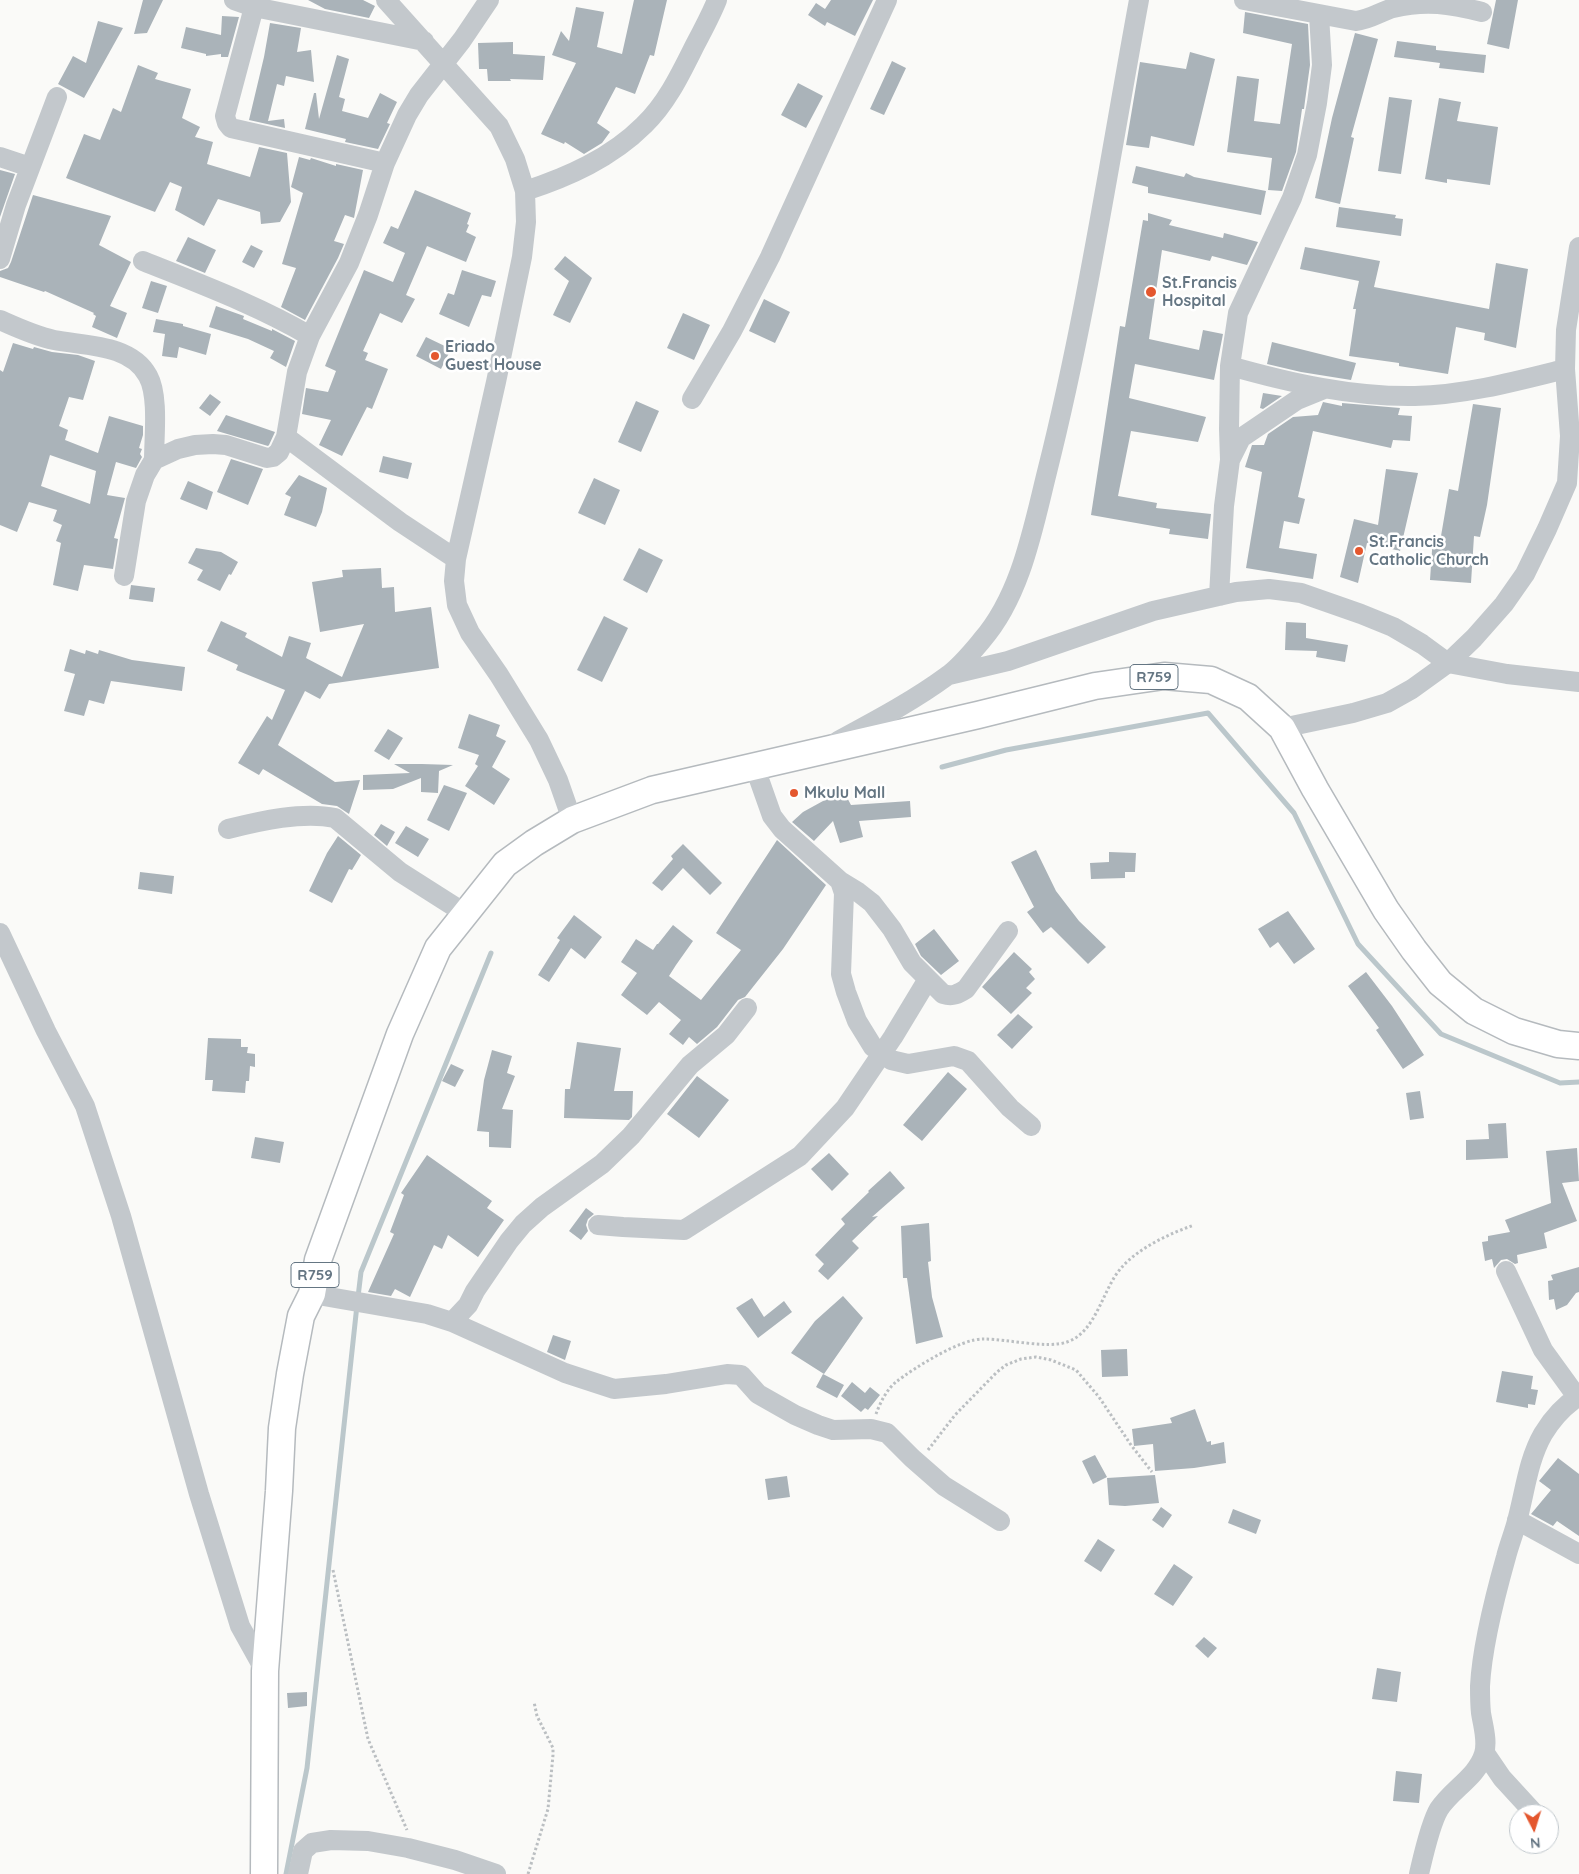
<!DOCTYPE html>
<html>
<head>
<meta charset="utf-8">
<style>
	body { margin:0 }
	#map { position:relative; width:1579px; height:1874px; overflow:hidden; background:#fafaf8; font-family:Quicksand,sans-serif }
	canvas { display:block }
	.north { position:absolute; left:1509px; top:1804px; width:50px; height:50px; box-sizing:border-box; background:#fff; border:1px solid #c1c8cd; border-radius:50%; rotate:175deg; font-size:14px; font-weight:700; line-height:20px; text-align:center; color:#657683 }
	.north::after { content:''; display:block; margin:auto; width:18px; height:22px; background:#e4572e; clip-path:polygon(50% 0,100% 100%,50% 72%,0 100%) }
</style>
</head>
<body>
<div id="map">
<canvas width="1579" height="1874"></canvas>
<div class="north">N</div>
</div>
<script>
const ctx = document.querySelector('canvas').getContext('2d');
ctx.lineJoin = 'round';
function trace(path, color, width, dash) {
  ctx.strokeStyle = color;
  ctx.lineWidth = width;
  ctx.lineCap = dash ? 'butt' : 'round';
  ctx.setLineDash(dash || []);
  ctx.stroke(path);
}
function fillPath(path, color) {
  ctx.fillStyle = color;
  ctx.fill(path, 'evenodd');
}
function label(font, color, halo, rows, align = 'center') {
  ctx.font = font + ' Quicksand,sans-serif';
  ctx.lineWidth = 5;
  ctx.setLineDash([]);
  ctx.textBaseline = 'middle';
  ctx.strokeStyle = halo;
  ctx.fillStyle = color;
  for (const [text, x, y, turn = 0] of rows) {
    ctx.save();
    ctx.translate(x, y);
    ctx.rotate((+turn || 0) * Math.PI / 180);
    ctx.textAlign = isNaN(turn) ? turn : align;
    if (halo) ctx.strokeText(text, 0, 0);
    ctx.fillText(text, 0, 0);
    ctx.restore();
  }
}
trace(new Path2D(`
	M942 767 1006 750 1208 713 1294 813 1358 944 1441 1034 1560 1083 1579 1082
	M358 1297 361 1272 491 953
	M286 1874 307 1768 357 1305`), '#bbc7cb', 5);
fillPath(new Path2D(`
	M143 0H163L147 33 134 34Z
	M308 0H363L375 6 369 18 325 9Z
	M634 0H667L654 56 650 55 635 94 616 87 597 123 610 132 602 143 584 154 565 142 564 144 541 134 576 63 552 55 561 31 569 41 576 7 604 12 597 47 622 54Z
	M831 0H873L855 36 827 22 825 26 808 15 816 3 825 9Z
	M1496 0H1518L1509 49 1487 44Z
	M1245 12 1308 24 1310 65 1305 101 1304 109H1302L1296 152 1282 191 1268 190 1272 158 1227 152 1237 76 1259 79 1254 121 1280 124 1292 44 1243 33Z
	M222 16 239 17 228 57H221V54L206 56V54L181 48 186 27 221 35Z
	M98 21 123 28 84 98 58 84 73 56 86 63Z
	M270 23 301 28 297 52 311 50 314 82 286 76 284 86 277 84 268 121 284 119 285 128 249 120 264 57Z
	M1355 33 1378 39 1351 137 1354 138 1340 204 1315 198 1332 118Z
	M1397 41 1436 46V50L1486 55 1484 73 1439 68 1440 63 1394 57Z
	M513 42V54L545 56 543 80 510 79 511 81H488L487 69H479L478 43Z
	M1190 52 1215 59 1194 146 1151 136 1149 148 1126 145 1140 62 1186 69Z
	M337 55 349 59 339 97 345 99 342 111 368 118 380 93 397 102 387 123 390 124 378 149 345 142 346 139 305 129 314 93H316L319 119Z
	M892 61 906 68 884 115 870 109Z
	M138 65 158 73 155 79 191 89 182 118 200 127 195 137 213 142 207 164 250 177 259 147 287 153 291 202 280 222 261 224 260 212 218 199 204 226 175 210 182 187 170 182 155 212 66 178 84 134 100 140 113 108 121 112Z
	M798 83 823 96 806 128 781 115Z
	M1389 97 1412 100 1401 174 1378 171Z
	M1439 98 1461 102 1457 121 1498 127 1490 185 1447 179V183L1425 179Z
	M299 157 310 160 311 158 336 166V164L363 170 354 218 345 215 334 241 344 244 338 258 305 320 281 307 296 268 282 264 303 193 291 187Z
	M1136 166 1184 177 1186 173 1194 177 1266 191 1261 215 1148 193V187L1132 183Z
	M0 170 15 174 0 217Z
	M415 190 471 213 467 224 469 225 466 232 476 237 466 262 427 246 406 295 415 299 402 323 380 313 363 351 368 353 365 360 388 369 372 409 367 407 342 456 319 445 331 420 302 414 306 388 328 392 336 371 325 366 364 270 393 282 405 253 383 243 391 226 398 229Z
	M33 195 111 216 99 245 131 262 110 306 127 313 117 338 92 327 96 316 93 314 94 313 45 291 44 292 0 277V271L8 268 11 262Z
	M1339 207 1396 215 1395 218 1403 219 1401 236 1336 227Z
	M1148 213 1172 220 1169 225 1223 238 1224 233 1258 242 1247 265 1212 256 1210 261 1162 250 1149 339 1199 350 1203 330 1223 334 1214 380 1135 364 1129 398 1206 417 1198 442 1131 431 1118 496 1157 503 1156 508 1211 514 1208 539 1169 534 1170 529 1091 515 1120 326 1125 327 1143 220 1148 221Z
	M188 237 216 250 205 273 176 261Z
	M251 245 263 251 254 268 242 262Z
	M1305 247 1380 261 1374 287 1489 309 1496 263 1528 269 1516 348 1484 340 1485 333 1456 327 1448 374 1399 366V363L1349 356 1356 309H1353L1359 281 1300 269Z
	M565 256 592 278 570 323 553 315 569 281 554 269Z
	M462 270 496 281 491 297 482 295 469 327 439 314 448 293 454 295Z
	M151 281 167 286 158 313 142 308Z
	M764 299 790 312 775 343 749 331Z
	M216 306 244 316 243 319 272 331V329L295 341 286 367 270 358 274 351 248 339 209 327Z
	M683 313 710 325 694 360 667 348Z
	M156 319 183 324V326L211 334 206 355 179 347 177 358 162 356 165 334 153 332Z
	M426 337 451 349 441 369 416 356Z
	M1272 342 1356 363 1351 380 1301 372 1267 364Z
	M13 343 33 349 34 347 52 352 78 355 95 361 83 400 69 397 59 426 68 430 65 440 98 453 109 416 143 426V435L139 448 142 449 140 454 142 457 136 468 116 462 107 495 125 498 114 538 118 539 113 569 84 565 78 591 53 585 61 543 56 541 62 525 53 521 57 510 29 502 17 532 0 525V370L3 372ZM50 455 96 471 90 504 41 486Z
	M1263 393 1282 396 1263 409 1260 408Z
	M210 394 221 402 210 416 199 408Z
	M636 401 659 411 641 452 618 442Z
	M1323 402 1342 406V403L1400 408 1398 415 1412 416 1410 441 1393 440 1391 448 1313 431 1298 497 1305 499 1299 524 1284 521 1279 548 1317 554 1313 579 1246 568 1262 472 1245 467 1252 445H1264L1268 434 1293 417 1318 415Z
	M1473 404 1501 408 1487 505 1480 537 1474 536 1471 583 1430 580 1433 536H1441L1449 489 1458 491Z
	M226 415 275 432 269 445 268 446 217 431Z
	M383 456 412 463 408 479 379 472Z
	M231 459 263 469 248 505 217 492Z
	M1386 469 1418 473 1400 551 1367 543 1358 583 1340 577 1354 519 1378 525Z
	M299 475 327 488 322 512 316 527 284 515 291 497 285 494Z
	M594 478 620 490 605 525 578 513Z
	M188 481 213 492 207 510 180 499Z
	M196 548 221 552 238 562 231 575 229 574 220 591 197 580 203 570 188 563Z
	M639 548 663 560 647 593 623 580Z
	M381 568 382 588 394 587 395 612 431 607 439 668 329 684 320 699 305 691 278 745 335 782 360 780 349 814 337 806 322 804 263 769 259 775 238 763 267 716 272 720 285 690 236 670 238 665 207 651 221 621 247 633 245 637 282 657 289 636 311 643 306 658 342 677 364 624 320 632 312 582 343 577 342 570Z
	M131 585 155 588 153 602 129 599Z
	M604 616 628 628 602 682 577 670Z
	M1286 622 1306 623V638L1348 645 1345 662 1316 657 1317 651 1285 650Z
	M70 649 85 654 86 650 98 654 99 650 132 660 185 667 182 691 111 681 104 704 89 700 84 716 64 711 75 674 64 671Z
	M469 714 500 725 496 736 506 741 492 767 510 779 494 805 465 786 478 766 475 764 479 755 458 748Z
	M388 729 403 738 389 760 374 751Z
	M394 764H422L453 765 439 771 438 793 421 792V778L393 789 363 790V775L410 773Z
	M444 785 467 793 449 831 427 820Z
	M843 790 851 805 910 801 911 817 859 821 863 837 840 843 833 821 814 841 792 822 803 812Z
	M381 824 395 832 387 846 374 835Z
	M406 826 429 839 418 857 395 843Z
	M338 836 361 855 352 870 349 869 332 903 309 891 327 853Z
	M777 840 826 885 783 949 745 997 738 1000 717 1027 697 1044 689 1037 683 1045 669 1034 681 1020 659 1002 647 1015 621 995 637 973 621 962 636 939 653 950 657 944H658L673 925 693 941 676 965 669 976 701 1000 741 950 716 933Z
	M683 844 722 883 710 895 683 868 662 891 652 883 673 859 671 856Z
	M1036 850 1056 891 1079 921 1106 947 1088 964 1051 927 1043 933 1027 912 1034 907 1011 862Z
	M1109 852 1136 853 1135 872H1125V878L1091 879 1090 863 1109 862Z
	M140 872 174 876 172 894 138 889Z
	M1288 911 1315 949 1294 964 1278 942 1270 948 1258 929Z
	M574 915 602 937 585 959 571 948 549 982 538 975 560 940 557 938Z
	M934 929 959 961 941 975 921 956 915 944Z
	M1014 952 1032 969 1029 972 1035 979 1026 988 1032 993 1011 1014 982 987Z
	M1366 972 1392 1006 1424 1055 1403 1069 1376 1030 1379 1028 1348 986Z
	M1018 1014 1033 1027 1012 1049 997 1035Z
	M208 1038 241 1039V1047H248L247 1053 255 1054V1067L250 1066 249 1081H246L245 1093 212 1091 213 1080H205Z
	M577 1042 621 1048 614 1091H633L632 1117 629 1120 564 1118 565 1089H570Z
	M492 1050 512 1056 507 1073 515 1076 502 1109 513 1110 511 1148 489 1147V1132L477 1131 484 1080Z
	M451 1064 464 1070 455 1087 442 1081Z
	M948 1072 967 1089 922 1141 903 1125Z
	M697 1076 729 1100 699 1138 667 1114Z
	M1420 1091 1424 1118 1410 1120 1406 1093Z
	M1506 1123 1508 1158 1466 1160V1140L1489 1139 1488 1124Z
	M255 1137 284 1142 280 1163 251 1158Z
	M1577 1148 1579 1181 1562 1183 1577 1221 1544 1233 1547 1248 1517 1255 1518 1263 1515 1264 1507 1259 1501 1260 1494 1268 1492 1259 1485 1261 1482 1242 1488 1241V1236L1510 1232 1505 1220 1551 1203 1546 1151Z
	M829 1153 849 1174 832 1191 811 1169Z
	M427 1155 492 1201 487 1208 504 1220 478 1257 448 1235 442 1249 434 1245 410 1297 395 1289 391 1296 368 1292 394 1234 390 1232 404 1195 401 1193Z
	M890 1171 905 1188 872 1217 878 1216 852 1241 859 1248 828 1280 818 1271 824 1264 815 1255 845 1224 841 1219 869 1192 868 1191Z
	M586 1208 594 1214 588 1219 586 1225 588 1231 581 1240 569 1231Z
	M929 1223 931 1261 928 1262 932 1297 943 1337 916 1344 907 1278H903L901 1226Z
	M1579 1267V1292L1576 1293 1567 1305 1556 1310 1554 1299 1549 1300 1548 1281 1553 1280 1551 1275Z
	M843 1296 863 1318 824 1374 791 1353 815 1321Z
	M752 1298 764 1317 784 1301 792 1312 758 1338 736 1308Z
	M553 1335 571 1341 565 1360 547 1352Z
	M1127 1349 1128 1376 1102 1377 1101 1350Z
	M1502 1371 1533 1376 1531 1389 1538 1390 1535 1405 1528 1404V1408L1496 1402Z
	M823 1374 844 1385 837 1398 816 1387Z
	M852 1382 865 1393 870 1387 880 1395 868 1410 865 1408 861 1412 841 1396Z
	M1195 1409 1207 1442 1211 1441V1445L1224 1442 1226 1463 1194 1468 1155 1471 1153 1444 1134 1446 1132 1429 1172 1423 1170 1418Z
	M1095 1455 1107 1477 1093 1484 1082 1461Z
	M1558 1458 1579 1474V1536L1557 1521 1553 1526 1531 1514 1551 1490 1539 1481Z
	M1155 1475 1159 1503 1125 1506 1109 1505 1107 1478Z
	M787 1476 790 1497 768 1500 765 1479Z
	M1161 1507 1172 1515 1163 1528 1152 1520Z
	M1233 1509 1261 1520 1256 1534 1228 1523Z
	M1098 1539 1115 1550 1101 1572 1084 1561Z
	M1174 1564 1193 1577 1173 1606 1154 1594Z
	M1204 1637 1217 1648 1208 1658 1195 1646Z
	M1377 1668 1401 1672 1397 1702 1372 1699Z
	M307 1692V1706L288 1708 287 1693Z
	M1396 1771 1422 1774 1419 1803 1393 1801Z`), '#aab3b9');
const major = new Path2D(`
	M264 1874 265 1671 279 1491 282 1428 290 1374 301 1316 312 1294 318 1260 400 1034 438 948 505 864 534 843 572 820 652 790 978 715 1095 686 1164 676 1211 680 1248 697 1282 728 1315 789 1386 910 1414 950 1440 983 1474 1011 1514 1031 1558 1044 1579 1046`);
trace(major, '#b5babe', 29);
trace(new Path2D(`
	M876 1414C880 1403 887 1389 896 1382 914 1368 961 1338 984 1339 1007 1339 1047 1349 1067 1342 1097 1332 1102 1289 1122 1267 1140 1247 1169 1234 1194 1225
	M928 1450 955 1415 997 1372 1006 1365 1021 1359 1036 1357 1051 1360 1076 1370 1099 1397 1131 1445 1152 1472
	M333 1570 368 1739 407 1830
	M528 1874 548 1809 553 1755V1748L537 1716 534 1702`), '#bbbfc2', 3, [2.5, 2.5]);
trace(new Path2D(`
	M234 0 254 7 424 41
	M386 0 499 126 515 159 525 191 526 222 522 257 496 382 456 559 454 581 457 605 470 633 499 675 539 740 558 780 572 820
	M1244 0 1356 21C1369 20 1380 12 1393 8 1426 0 1450 4 1482 12
	M254 7 225 116 227 123 231 128 385 163
	M0 157 30 167
	M525 191C568 177 611 158 644 125 667 103 681 73 695 45 703 30 711 15 717 0
	M0 259 16 205 57 97
	M143 261C200 284 257 305 310 336
	M0 320C18 328 35 336 54 340 85 346 131 344 148 376 159 396 154 437 154 460
	M1230 366C1290 383 1352 397 1415 396 1465 395 1517 381 1565 369
	M692 399 732 331 770 257 887 0
	M286 437 400 522 456 559
	M1230 460 1229 429 1230 366 1238 313 1292 198 1307 155 1317 103 1322 65 1319 15
	M124 576 136 501 145 475 154 460 178 449 195 445 213 444 226 445 267 458 273 457 279 452 286 437 297 372 310 336 349 263 368 215 385 163 407 115 419 95 462 40 489 0
	M1219 596 1224 506 1230 460 1241 438 1297 400 1324 389
	M949 675 1008 661 1153 611 1236 592 1269 589 1301 593 1361 614 1393 627 1422 644 1448 663 1507 674 1579 682
	M1282 728 1353 713 1387 703 1412 689 1448 663 1474 638 1504 604 1525 574 1547 529 1567 483 1570 436 1565 369 1566 330 1579 247
	M838 741C875 721 913 701 947 676 960 667 972 652 982 640 1021 595 1033 528 1047 472 1086 317 1110 157 1139 0
	M754 765 772 816 782 829 840 881 844 893 841 974 846 992 857 1021 873 1047 891 1060 908 1064 954 1056 968 1061 1010 1108 1031 1126
	M228 829C260 821 303 811 335 818L400 872 466 914
	M840 881 858 892 872 903 892 929 912 963 943 994C953 997 958 994 966 989L1008 931
	M0 933 46 1031 85 1106 121 1216 199 1494 240 1626 265 1671
	M598 1225 623 1227 684 1230 800 1156 845 1108 893 1037 928 979
	M1506 1271 1543 1350 1577 1397
	M312 1294 427 1314 452 1322 565 1373 614 1389 666 1384 727 1374 741 1375 758 1394 795 1415 818 1425 833 1430 871 1429 887 1433 912 1458 944 1486 1000 1521
	M452 1322 468 1305 475 1291 509 1241 523 1224 542 1207 602 1164 631 1136 690 1065 726 1035 747 1008
	M1517 1520 1579 1554
	M1485 1753 1502 1778 1535 1814
	M298 1874 303 1851 312 1843 331 1840 368 1841 408 1848 455 1860 496 1874
	M1419 1874C1423 1857 1430 1824 1439 1809 1452 1789 1477 1777 1484 1754 1488 1741 1483 1726 1481 1713 1480 1704 1480 1695 1480 1686 1482 1646 1495 1596 1506 1557 1509 1545 1514 1533 1517 1521 1525 1492 1528 1460 1543 1434 1552 1419 1565 1405 1579 1396`), '#c3c8cc', 20);
trace(major, '#fff', 26);
for (const [x, y, r, color] of [
	[1151,292,6,"#e4572e"],
	[435,356,5,"#e4572e"],
	[1359,551,5,"#e4572e"],
	[794,793,5,"#e4572e"]
]) {
  const dot = new Path2D();
  dot.arc(x, y, r, 0, 2 * Math.PI);
  ctx.fillStyle = color;
  ctx.fill(dot);
  trace(dot, '#fff', 2);
}
for (const [x, y, w] of [
	[1154,677,48],
	[315,1275,48]
]) {
  const box = new Path2D();
  box.roundRect(x - w / 2, y - 12.5, w, 25, 4);
  ctx.fillStyle = '#fff';
  ctx.fill(box);
  trace(box, '#657683', 1);
}
label('bold 15px', '#657683', null, [
	["R759",1154,677],
	["R759",315,1275]
]);
label('bold 16px', '#657683', '#fff', [
	["St.Francis",1162,283],
	["Hospital",1162,301],
	["Eriado",445,347],
	["Guest House",445,365],
	["St.Francis",1369,542],
	["Catholic Church",1369,560],
	["Mkulu Mall",804,793]
], 'left');
</script>
</body>
</html>
